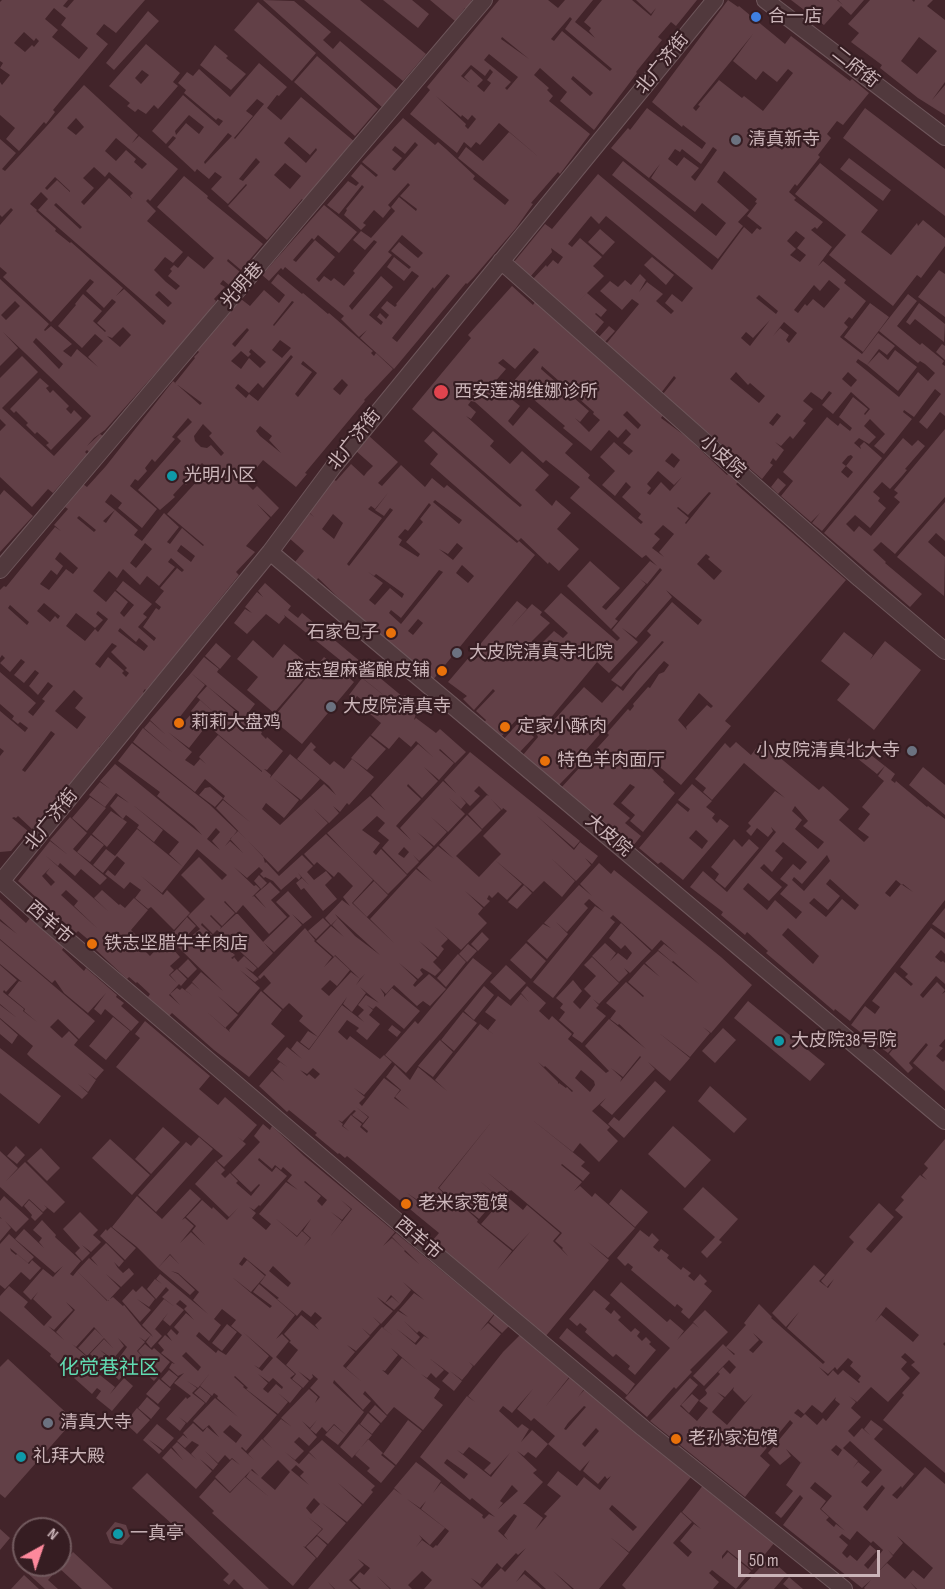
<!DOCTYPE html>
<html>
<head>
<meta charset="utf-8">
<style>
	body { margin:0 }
	#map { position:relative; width:945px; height:1589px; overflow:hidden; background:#42242a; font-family:"Sofia Sans Condensed",sans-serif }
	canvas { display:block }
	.north { position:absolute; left:12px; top:1517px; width:60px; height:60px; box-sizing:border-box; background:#361d22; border:2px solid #725a5e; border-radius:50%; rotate:40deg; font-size:16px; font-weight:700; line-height:24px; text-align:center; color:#cbb5b9 }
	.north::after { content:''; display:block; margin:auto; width:21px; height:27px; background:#fd899c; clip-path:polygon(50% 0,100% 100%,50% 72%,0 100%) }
	.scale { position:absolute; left:738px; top:1550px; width:142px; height:27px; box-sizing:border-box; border:3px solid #cbb5b9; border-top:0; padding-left:8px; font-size:18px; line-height:21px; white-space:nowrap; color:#cbb5b9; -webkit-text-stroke:4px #361d22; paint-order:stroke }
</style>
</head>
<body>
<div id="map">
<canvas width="945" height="1589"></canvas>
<div class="north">N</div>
<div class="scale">50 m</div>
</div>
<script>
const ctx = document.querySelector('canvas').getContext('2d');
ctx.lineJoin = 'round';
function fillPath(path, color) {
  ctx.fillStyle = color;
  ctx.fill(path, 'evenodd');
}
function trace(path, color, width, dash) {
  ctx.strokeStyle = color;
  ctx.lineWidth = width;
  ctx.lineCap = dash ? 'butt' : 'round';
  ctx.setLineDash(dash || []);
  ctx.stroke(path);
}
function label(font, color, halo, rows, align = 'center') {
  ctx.font = font + ' "Sofia Sans Condensed","Noto Sans SC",sans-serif';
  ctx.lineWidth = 4.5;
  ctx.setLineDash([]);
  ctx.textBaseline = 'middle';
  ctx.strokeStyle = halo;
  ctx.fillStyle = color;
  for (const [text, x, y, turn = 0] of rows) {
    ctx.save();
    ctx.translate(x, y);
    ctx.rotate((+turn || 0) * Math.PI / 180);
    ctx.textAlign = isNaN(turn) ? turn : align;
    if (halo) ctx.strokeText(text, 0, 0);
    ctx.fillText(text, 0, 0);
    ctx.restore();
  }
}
fillPath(new Path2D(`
	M2 0H68L63 6 67 8 74 0H145L116 33 104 24 96 34 108 44 53 110 55 112 46 124 44 122 19 151 6 139 15 128 0 115V82L2 85 10 75 0 68 3 63 0 61V2ZM54 8 66 18 61 25 88 48 79 59 52 37 58 30 45 19ZM24 32 34 41 36 38 39 41 34 47 32 45 25 52 14 43Z
	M263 0 294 1 331 32 323 40 333 49 340 41 399 91 383 108Z
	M304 0H360L426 54 403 81Z
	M383 0H412L429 14 418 28Z
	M430 0H471L475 3 468 10 465 8 455 21Z
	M499 0H548L558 8 565 0H593L575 22 595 38 589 31 591 28 584 22 602 0H632L651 16 656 8 651 14 636 0H697L676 26 671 22 658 37 662 40 636 72 637 73 594 130 560 101 567 92 540 68 534 75 549 88 547 90 553 96 549 101 590 134 560 174 558 172 531 203 533 204 516 228 474 277 467 284 466 283 394 369 360 338 367 330 359 337 341 319 344 316 285 267 283 270 281 268 269 281 262 275 324 205 357 232 339 253 318 235 314 240 312 238 293 260 296 262 315 240 335 257 316 279 319 282 324 276 331 281 334 278 344 286 355 273 353 271 377 242 374 240 365 250 353 240 361 231 371 238 395 211 391 207 399 197 416 211 417 209 400 196 410 185 408 183 388 205 391 208 383 218 374 210 363 223 366 225 361 230 344 215 347 210 346 209 364 187 362 185 339 214 327 205 348 181 356 186 359 183 351 176 361 164 376 177 378 175 362 162 403 118 435 145 438 142 446 149 475 176 473 179 505 205 509 200 458 158 466 147 483 161 509 132 541 159 499 123 480 145 476 142 471 148 464 142 457 153 410 114 430 90 427 87ZM570 17 572 19 565 29 612 69 610 71 562 31 554 41 551 39ZM502 37 529 59 501 39ZM489 54 518 77 507 90 505 88 511 82 484 60ZM471 65 485 76 490 69 493 72 487 80 491 83 484 92 477 86 483 80 471 69 464 77 470 83 461 76ZM573 76 593 93 590 96 571 79ZM436 96 461 117 462 115 468 120 472 115 476 119 468 129 465 126 466 124ZM415 142 418 145 395 171 392 169 402 158 392 150 395 146 405 154ZM402 235 423 253 418 258 399 242 391 251 411 267 409 269 394 257 387 267 404 281 412 271 419 276 396 304 397 305 395 307 387 301 381 308 389 315 386 319 380 313 377 317 383 322 381 325 369 315 393 287 381 276 352 310 349 306 392 255 388 252ZM447 274 450 276 397 342 392 338 433 287 434 289Z
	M728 0 738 7 739 6 785 44 791 36 850 81 852 79 869 93 843 125 837 121 827 134 831 138 818 155 820 157 797 186 795 184 789 192 796 198 794 200 823 222 817 229 815 227 811 230 832 247 818 266 823 261 846 280 844 283 866 301 852 319 849 317 844 323 848 327 840 337 862 354 878 333 895 346 887 355 879 349 867 365 858 359 856 362 899 397 918 372 928 381 935 373 925 364 920 361 918 363 879 331 908 294 917 301 897 326 920 345 922 343 944 361 942 364 945 366V416L940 412 927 429 919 422 941 394 935 389 914 417 904 410 903 412 912 419 884 454 874 446 885 434 870 419 864 426 876 437 869 444 859 438 854 443 861 449 860 446 864 442 882 458 822 531 812 523 820 513 811 522 781 496 793 481 783 472 827 417 838 426 840 423 850 431 852 428 839 417 853 397 868 409 864 414 865 415 870 409 851 392 833 414 822 405 832 393 829 391 822 400 811 392 803 401 813 409 803 421 806 423 793 439 790 436 781 446 775 442 784 450 776 461 773 458 770 463 773 465 762 479 663 394 676 378 674 376 661 393 606 344 639 304 632 299 622 310 600 291 610 281 618 287 625 280 631 285 640 274 646 280 639 292 647 282 663 294 656 301 671 314 674 311 665 303 672 294 682 302 693 288 606 216 599 224 591 216 568 244 572 247 580 238 602 257 593 266 604 276 580 300 587 293 607 310 601 317 596 313 595 314 604 322 594 334 533 279 546 265 547 267 553 260 558 264 563 257 551 248 552 252 530 277 514 262 545 224 552 229 598 174 712 270 744 227 752 234 757 228 760 230 762 228 747 216 757 203 755 202 757 199 724 171 717 182 749 210 738 222 743 226 718 259 612 175 623 161 716 236 726 223 702 203 695 212 651 178 660 164 649 178 611 148 628 128 630 130 647 108 702 149 706 143 683 125 682 127 652 102ZM753 34 733 61 756 80 763 71 777 82 788 69 793 73 763 111 744 96 742 98 719 80 698 105 700 106 696 111 693 108ZM772 127 789 141 782 150 765 137ZM713 147 717 150 695 181 691 177 699 168 684 157 677 166 668 159 675 149 680 152 682 149 701 164ZM796 231 805 238 797 248 806 255 800 262 790 255 796 249 787 241ZM829 280 840 289 824 308 813 299 807 306 805 304 798 313 794 310 814 285 820 291ZM759 295 778 311 776 314 756 298ZM770 320 750 346 741 338 746 332 753 338ZM784 322 797 333 789 343 786 340 789 335 780 328 773 336ZM736 372 748 385 750 383 765 396 759 403 730 379ZM848 372 857 380 851 387 842 379ZM777 413 781 416 773 426 769 423ZM851 455 853 457 846 466 853 472 848 478 841 472 846 466 842 463 848 456Z
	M791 0H837L843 5 838 0H864L851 15 841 6 824 25Z
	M870 0H912L914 2 915 0H933L927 6 945 20V82L932 100 945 85V115L918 98 880 68 882 65 851 42 859 33 848 24ZM919 37 937 51 917 74 901 61Z
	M258 2 316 53 292 81 234 30Z
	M148 11 159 21 114 70 106 63Z
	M146 44 180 73 173 82 178 86 158 109 154 105 146 114 138 109 135 112 127 106 130 103 109 86ZM142 70 149 75 141 84 135 78Z
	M215 45 228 56 226 58 246 74 231 90 200 65Z
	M317 56 378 109 355 136 294 82Z
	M259 63 287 87 279 96 277 95 267 108 281 120 301 97 355 142 304 201 302 199 267 240 228 206 247 185 246 184 228 204 211 189 222 177 215 172 209 179 197 169 195 172 168 147 176 138 173 136 166 144 152 131 183 95 219 126 223 121 218 118 216 120 184 93 186 90 178 83 187 72 193 76 199 69 230 97ZM257 99 264 104 235 139 234 138 253 116 246 111ZM189 115 204 127 199 134 186 123 176 135 175 131ZM228 133 232 136 205 164 204 162ZM289 137 310 155 316 148 317 150 306 163 284 143ZM256 158 260 162 243 181 239 179ZM285 163 301 176 290 189 274 175Z
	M84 85 138 135 132 143 139 136 178 169 150 201 148 199 146 201 156 211 147 221 183 252 173 263 165 257 154 270 166 282 176 290 180 286 168 276 172 271 170 269 174 265 178 268 188 256 204 269 214 258 157 207 184 176 208 196 207 198 263 244 241 270 228 259 227 261 240 272 236 277 229 285 223 280 220 284 225 287 214 299 216 301 206 316 105 430 94 438 87 446 100 434 103 436 89 452 87 450 85 452 87 454 53 493 48 489 32 507 0 477V431L6 425 0 419V378L22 356 38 372 2 408 54 456 91 416 3 332 18 348 0 366V279L49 324 44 330 45 331 51 326 72 344 63 351 71 357 77 349 98 367 88 357 103 341 95 334 82 348 58 326 76 305 75 304 83 294 102 311 93 321 105 332 106 331 97 323 116 302 112 299 104 308 86 291 94 282 90 279 51 322 3 277 7 273 0 267V225L13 210 11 208 2 217 0 215V139L16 153 2 169 5 171 45 128 52 135 45 128ZM76 118 84 127 76 135 67 128ZM116 138 147 164 142 169 134 162 136 159 126 150 116 161 105 151ZM94 167 105 177 109 172 133 193 130 196 132 199 109 178 84 205 81 202 94 188 83 178ZM55 177 70 191V192L57 180 47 190 45 188ZM41 192 48 199 38 210 166 321 163 325 124 289 116 296 123 288 71 242 70 243 55 231 56 229 36 211 37 210 30 204ZM56 203 82 227 80 229 54 205ZM159 291 172 303 168 307 155 295ZM15 301 20 306 6 320 1 315ZM123 327 131 335 120 347 107 336 112 338ZM36 338 63 364 59 369 33 342Z
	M865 108 945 169V216L843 138Z
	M849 158 891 190 883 201 840 169Z
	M820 163 878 210 861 232 891 255 917 223 918 226 923 220 945 238V246L921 278 917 275 893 306 829 255 846 235 795 194Z
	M600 229 615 242 603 255 588 242Z
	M652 257 674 275 666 285 644 265Z
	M939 270 945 274V317L918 297Z
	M278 274 302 294 303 293 328 314 329 313 373 351 371 353 374 356 376 353 393 369 364 400 365 401 305 473 307 474 296 487 263 460 250 476 252 478 247 484 253 490 257 486 279 508 271 517 257 504 270 518 246 546 255 552 236 572 239 575 191 635 192 636 146 690 145 689 143 692 144 693 99 747 101 749 55 802 39 824 37 823 32 829 18 816 16 818 14 817 12 818 28 831 11 851 0 852V756L4 751 0 748V711L25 732 28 728 20 722 18 724 12 719 14 716 0 704V672L36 703 28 712 33 716 45 701 42 699 53 686 48 682 38 695 29 686 39 673 35 670 24 683 14 675 25 662 21 659 10 672 0 663 5 658 2 655 0 658V590L4 586 6 587 55 527 61 531 54 525 68 509 65 507 83 484 87 487 106 466 173 381 200 405 202 403 175 383 195 358 194 357 199 352 196 349 241 299 250 306 264 290 279 303 285 295 271 283ZM292 301 294 302 274 326 273 325ZM247 328 249 330 235 347 232 344ZM280 340 291 348 282 358 272 350ZM251 349 266 362 260 368 249 358 241 369 231 361 241 351 248 357 251 354 249 352ZM291 355 293 357 258 401 249 394 246 398 235 388 238 384 249 393 258 383 263 388ZM303 361 317 373 298 397 295 394 312 372 301 364ZM342 379 348 385 340 395 333 389ZM188 418 192 422 177 437 181 441 138 490 160 510 175 497 173 495 184 483 186 485 200 469 198 467 202 463 208 469 167 514 204 545 203 546 182 528 170 544 167 542 179 527 164 513 142 541 134 535 138 530 115 510 106 523 103 521 115 510 105 502 111 494 122 503 118 508 142 528 157 509 130 486 135 479 138 481 147 471 145 468 152 459 155 462 175 439 172 437ZM203 424 212 433 209 436 224 453 221 456 211 445 207 448 201 447 195 441 194 436ZM260 426 272 436 269 440 281 453 260 436 256 431ZM79 516 96 530 94 532 77 518ZM145 543 152 549 136 568 130 563ZM181 545 195 556 191 562 177 551ZM60 552 78 568 73 574 66 569 49 590 40 584 51 570 57 575 63 566 55 559ZM171 558 184 570 182 572 177 568 160 588 164 591 155 602 161 607 159 610 156 608 143 627 156 638 154 641 138 627 147 617 143 614 152 604 123 581 116 590 134 605 124 617 120 613 128 602 115 591 106 602 93 591 109 571 117 578 123 569 140 585 147 576 159 586 175 567 168 562ZM44 603 60 616 58 619 55 616 50 622 37 611ZM10 605 29 622 27 625 8 608ZM98 611 108 619 98 632 95 629 85 641 66 626 76 613 95 628 103 620 96 614ZM120 628 136 642 139 638 148 646 144 651 118 631ZM112 643 117 646 111 652 127 668 125 670 129 673 126 677 122 673 124 671 108 657 100 668 95 664ZM74 690 83 698 75 708 86 717 77 729 55 711ZM51 731 55 734 25 772 22 770Z
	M512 286 533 305 535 302 625 381 663 415 661 418 688 438 727 475 729 473 738 482 736 484 846 580 725 721 731 726 681 785 655 763 651 768 664 780 663 782 675 793 643 832 630 821 635 815 621 803 635 787 630 784 613 804 630 818 625 823 641 836 633 846 561 788 609 735 607 733 628 709 630 711 634 706 633 704 648 687 650 688 659 674 664 672 669 665 664 661 586 750 590 753 558 786 523 755 538 737 537 735 529 729 527 731 534 737 518 754 503 740 520 721 517 719 500 738 484 723 486 720 476 711 495 691 493 689 474 710 463 699 467 696 448 682 517 601 527 609 510 628 532 604 542 612 540 615 550 623 532 641 548 655 539 646 554 631 563 638 568 633 544 611 561 593 617 641 620 638 612 630 662 570 660 568 647 584 640 579 646 584 615 619 618 621 611 629 567 586 590 561 620 588 602 607 606 610 650 561 657 566 646 555 642 558 570 498 580 487 546 460 543 463 475 402 471 401 468 405 476 412 471 419 466 416 494 441 490 446 510 464 522 451 549 475 535 490 552 506 556 500 571 513 557 529 579 549 559 571 549 562 548 564 521 538 518 541 430 464 438 454 424 441 433 431 508 497 520 507 522 505 412 409 471 338 468 335ZM534 348 539 352 513 382 565 426 563 428 591 451 609 430 618 438 626 429 631 434 623 443 633 451 629 455 614 442 600 457 615 471 602 485 615 496 626 482 631 487 622 497 641 514 638 518 643 522 641 524 588 478 590 475 565 453 573 444 529 407 513 426 508 421 520 406 493 384 506 369 498 363 503 359 515 369ZM542 366 594 412 593 414 600 420 589 432 575 418 580 422 589 411 541 369ZM627 411 641 425 638 429 623 415ZM672 453 680 460 674 468 665 461ZM658 471 674 485 682 477 670 491 661 482 650 495 647 493 651 488 647 484ZM709 492 711 493 686 524 685 523 689 518 677 508 678 507 688 515ZM663 525 674 534 659 552 664 557 652 548 660 539 654 534ZM706 554 710 557 708 559 722 571 714 580 697 564ZM666 590 702 620 698 625 672 602 647 631 651 635 611 680 621 687 662 641 664 642 637 672 623 691 617 686 602 703 584 687 554 720 552 718 544 726 597 662 609 673 638 642 622 628 636 638 672 597ZM699 693 713 706 711 708 707 705 686 727 687 730 678 720Z
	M870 303 889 317 863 352 844 337Z
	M919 303 945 324 944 342 915 319 910 325 906 322Z
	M609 326 615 331 604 343 598 338Z
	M942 344 945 346V360L936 352Z
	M895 350 917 367 898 391 867 365 879 352 888 360Z
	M40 378 49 386 46 388 50 393 53 390 69 406 66 409 71 414 74 410 82 418 51 450 46 445 49 443 46 440 37 432 35 434 26 425 28 423 16 411 14 413 10 409Z
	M945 429V497L895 554 881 542 873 550 886 562 885 563 922 594 910 607 824 533 903 438 912 446 918 440 925 446 905 469 907 470 902 476 890 489 882 482 873 492 880 498 878 501 886 508 870 528 855 515 846 524 854 532 859 526 871 536 900 502 894 497 898 493 894 490Z
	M369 436 398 462 378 483 382 486 401 465 425 487 432 478 444 488 447 485 517 543 519 541 535 555 432 681 349 608 318 578 317 580 295 562 304 551 289 538 308 512 314 517 309 512 333 479 336 481 351 464 364 476 367 472 373 466 356 451ZM388 493 375 510 384 516 390 508 393 510 349 566 347 564 382 518 368 509 371 506 375 509ZM435 500 462 520 459 524 433 502ZM429 503 431 505 420 519 423 522 406 542 420 554 418 557 399 545 402 540 398 537 405 529 408 531ZM333 514 343 523 334 539 322 529ZM457 543 463 548 453 560 439 549 448 554ZM462 565 474 576 468 583 456 573ZM439 570 443 572 401 624 389 613 391 610 401 618ZM368 572 374 576 376 574 404 594 402 598 390 588 375 605 369 600 383 583ZM418 619 423 623 413 635 408 631Z
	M778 478 786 485 778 494 771 487Z
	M4 490 33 516 0 552V495Z
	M945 502V541L936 533 928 542 945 557 944 596 897 557Z
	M265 583 291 606 288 610 298 618 302 613 403 697 405 695 418 707 414 720 416 718 436 733 440 729 466 752 455 763 440 749 439 750 454 763 439 780 424 767 438 781 422 798 408 784 407 786 421 799 403 818 390 804 403 818 396 826 411 840 400 828 443 781 456 793 444 780 470 752 580 841 574 848 537 816 574 850 580 842 598 856 592 864 585 858 591 865 576 881 551 858 575 881 562 897 544 881 533 892 495 860 501 854 483 836 507 811 503 808 502 810 491 799 501 810 482 829 468 814 487 795 489 796 479 786 474 791 480 796 470 806 460 796 466 803 461 809 449 798 465 814 448 832 431 817 447 832 434 846 417 832 433 847 419 861 413 855 419 862 407 874 382 848 389 840 378 831 385 823 377 816 362 830 380 843 373 852 376 855 381 849 407 875 388 894 342 849 327 833 370 796 385 810 371 795 418 744 433 757 416 741 411 747 399 737 389 749 371 735 381 723 370 714 374 710 357 696 354 700 349 695 362 678 396 705 284 615 285 617 279 624 266 614 247 634 234 623 245 609 252 613 245 607 257 592 263 597 258 591ZM404 847 409 852 404 858 398 854Z
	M844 632 873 655 870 660 885 641 921 670 874 730 837 700 850 684 821 661Z
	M253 640 273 658 284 644 313 668 274 713 247 690 258 677 237 659Z
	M216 643 231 656 220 669 205 656Z
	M204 657 219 669 217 672 255 704 245 717 262 732 261 734 266 739 267 737 283 751 267 770 264 769 271 775 270 778 290 754 320 779 301 800 273 778 299 800 284 818 266 803 262 809 280 825 324 784 336 795 329 786 297 759 311 742 316 747 313 750 330 765 334 761 344 769 352 759 374 777 349 805 347 803 340 812 333 806 339 813 329 823 314 809 328 823 278 872 216 808 223 800 251 823 223 799 225 796 205 779 195 792 133 742 143 728 173 753 144 728 150 721 166 735 150 720 191 673 205 685 179 718 184 722 192 713 199 720 191 711 200 700 228 725 197 697 207 686 238 713 239 712 191 673ZM207 725 262 771V772L218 735 199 757 206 764 200 759 194 766 185 760 192 752 168 732 189 748Z
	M324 657 354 682 302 744 272 719Z
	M370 736 386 749 367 770 351 758Z
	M849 738 885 766 877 774 843 747Z
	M736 742 751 755 761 742 819 790 823 786 849 809 839 820 864 842 869 837 858 829 870 814 862 807 884 781 878 776 885 766 895 774 891 780 895 783 896 781 927 807 928 806 945 819V900L850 1021 835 1009 834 1011 766 953 768 951 747 932 745 935 721 915 723 912 690 887 703 871 727 892 776 832 771 827 773 831 768 837 757 828 751 836 746 831 751 826 748 823 775 791 785 798 744 763 712 800 703 792 706 788 695 779 725 743 730 748ZM795 806 808 821 803 826 824 842 818 849 795 829 802 820 792 811ZM783 842 807 862 800 870 793 864 780 879 788 885 780 894 802 912 796 919 775 900 767 910 743 889 748 883 769 901 782 887 760 868 764 864 772 872 783 858 775 851ZM827 855 830 861 804 891 792 880 794 877 802 884ZM830 879 859 905 855 910 842 899 826 917 809 903 814 898 828 910 840 896 826 884ZM896 880 902 885 903 884 913 892 901 884 890 897 885 893ZM788 928 819 956 813 964 782 935Z
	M132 743 210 805 237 831 225 846 230 841 243 853 230 839 238 831 263 856 265 863 266 862 279 876 302 855 313 866 307 872 314 880 326 871 332 878 325 885 337 899 323 911 304 888 301 890 296 883 302 878 309 885 298 873 301 877 299 880 296 877 281 890 273 881 265 877 264 878 260 874 263 871 259 867 247 878 234 867 254 886 256 885 260 889 252 897 254 896 266 908 255 895 270 882 280 892 271 900 287 917 269 934 243 905 236 913 225 901 224 902 235 913 222 926 211 915 210 916 221 927 220 929 236 914H238L273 953 258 968 217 930 213 934 202 923 201 925 235 955 231 958 233 959 234 957 238 962 244 956 257 968 253 972 245 967 259 979 255 982 240 970 260 988 238 1013 218 996 238 1015 225 1028 206 1011 230 1032 229 1030 261 991 282 1010 271 1024 285 1036 249 1077 214 1050 172 1013 169 1016 148 997 150 994 137 982 136 983 129 977 127 979 95 949 97 947 78 931 76 933 18 881 50 841 68 855 50 840 70 817 87 833 73 849 107 878 100 885 81 869 75 876 60 863 58 866 45 855 109 912 94 898 102 890 119 905 120 904 125 908 134 898 148 910 131 930 138 937 135 941 150 956 173 931 181 939 172 948 180 957 170 966 174 970 169 975 177 983 170 975 177 969 187 979 181 986 179 984 169 995 180 1005 170 994 177 988 180 990 182 988 194 997 185 990 192 983 200 990 192 982 201 972 223 991 178 947 200 929 188 916 205 899 181 875 199 857 222 880 227 875 197 849 183 867 169 854 179 842 132 804 163 830 154 842 137 828 139 825 126 815 123 819 110 806 118 796 129 803 116 793 105 807 89 795 100 782 110 789 100 781 115 764 202 835 194 826 157 796 160 792 118 761ZM216 828 220 832 212 841 220 850 207 839ZM50 868 46 873 55 882 51 886 42 876ZM66 890 78 901 74 906 98 929 61 895Z
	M923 767 945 785V815L909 785Z
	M692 784 712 801 706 807 715 814 712 818 717 823 720 819 729 826 683 880 661 862 658 864 639 848 677 803 688 812 690 809 678 800ZM696 830 708 841 702 849 689 838Z
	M210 787 223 798 215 807 199 795 205 788Z
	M90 797 106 808 87 831 72 818Z
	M111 811 127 822 107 847 92 834Z
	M467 815 482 830 456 856 479 877 495 860 522 884 507 900 498 892 492 898 489 895 487 899 490 901 484 907 465 891 483 908 478 914 487 923 461 950 434 926 448 939 441 946 444 949 438 957 419 941 437 958 433 962 441 970 435 976 422 968 420 970 423 974 418 979 399 963 417 980 413 985 415 987 429 974 446 989 430 1006 423 1001 417 1006 394 985 386 994 380 988 384 994V997L392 988 420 1011 404 1029 376 1006 373 1009 367 1005 373 1010 369 1015 380 1024 367 1040 356 1031 359 1028 347 1020 338 1032 347 1040 350 1036 380 1059 384 1055 392 1062 376 1081 367 1074 376 1081 364 1095 354 1088 365 1097 359 1103 362 1106 384 1078 400 1090 394 1098 410 1110 395 1097 401 1090 386 1077 395 1065 410 1080 418 1067 447 1091 435 1080 480 1024 493 1034 488 1030 496 1020 485 1012 498 996 511 1006 521 994 529 1002 521 993 527 986 546 1003 539 1011 549 1020 552 1016 572 1034 568 1039 606 1073 609 1071 585 1046 609 1019 646 1049 619 1024 618 1025 610 1019 616 1011 606 1003 626 982 643 997 644 996 628 982 644 964 660 977 645 963 658 951 699 984 673 961 672 962 658 950 664 944 678 955 661 940 652 950 613 915 610 918 615 922 553 998 533 982 595 906 604 912 589 899 584 904 588 908 567 932 556 922 568 934 547 959 527 941 543 924 551 928 544 923 579 885 592 896 580 884 599 863 611 874 614 870 721 957 752 985 711 1033 703 1027 710 1033 690 1057 659 1033 690 1058 670 1081 648 1062 655 1069 612 1115 600 1105 606 1098 592 1111 610 1127 607 1130 618 1141 599 1162 580 1143 573 1152 530 1118 585 1162 581 1166 590 1173 583 1181 562 1164 561 1165 582 1182 574 1191 580 1186 592 1197 595 1193 635 1228 608 1258 588 1242 609 1260 565 1313 544 1295 565 1313 545 1337 433 1240 439 1233 417 1215 425 1205 407 1193 424 1206 417 1215 347 1156 345 1158 339 1153 338 1154 315 1135 317 1133 289 1110 287 1112 259 1086 272 1071 284 1081 273 1070 280 1062 287 1067 277 1059 287 1047 302 1059 291 1049 297 1041 309 1050 342 1005 364 1022 358 1016 364 1010 358 1005 366 995 379 1003 360 987 366 993 352 1012 343 1004 347 997 318 1037 299 1021 303 1016 275 990 289 1003 283 1009 263 991 271 983 264 975 260 979 258 977 305 928 315 940 314 941 332 957 324 967 335 956 350 970 337 986 330 980 321 989 329 996 351 972 360 979 356 985 365 974 360 979 335 955 334 957 316 941 331 926 344 937 332 925 338 918 355 936 380 955 335 914 338 918 331 925 325 918 342 900 350 906 343 897 353 886 340 873 338 872 334 877 317 862 314 865 304 854 326 834 353 860 373 880 352 903 394 943 370 919 416 869 432 882 417 868 438 846 454 859 439 845ZM640 1056 641 1057 620 1082 622 1078 611 1068 623 1077ZM538 1062 544 1067 545 1066 573 1091 572 1092 567 1087 566 1088 559 1083 558 1084V1082ZM313 1068 320 1074 315 1079 309 1074 307 1076 300 1070 307 1074ZM581 1070 594 1081 595 1085 590 1092 575 1078ZM356 1107 369 1117 362 1126 368 1131 367 1133 360 1127 362 1124 351 1115 343 1126 349 1131 342 1126 343 1124 338 1120 342 1122 354 1110 356 1111 352 1115 363 1123 368 1117ZM493 1120 439 1188 459 1206 461 1204 479 1219 498 1197 480 1181 502 1200 481 1224 513 1250 530 1232 497 1270 512 1251 477 1222 478 1220 461 1205 459 1207 438 1188 447 1177 429 1165 447 1177ZM487 1172 510 1191 511 1190 562 1233 555 1241 563 1248 562 1249 568 1256 553 1241 560 1233 527 1205 523 1210 505 1195 509 1191Z
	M137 829 183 867 162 893 141 876 163 895 167 890 190 913 174 930 151 907 148 909 135 898 141 890 130 882 124 889 105 874 108 870 115 876 125 863 117 856 103 873 93 865 106 849 115 856Z
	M91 835 104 845 90 862 77 852Z
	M734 839 742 847 749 839 759 848 725 888 715 880 719 874 711 867Z
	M259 875 267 883 261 889 254 881Z
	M374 881 388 895 367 917 353 903Z
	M524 885 532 893 517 909 508 902Z
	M288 891 312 917 303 924 292 914 302 925 274 952 263 942 290 916 276 902Z
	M0 899 26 923 30 918 64 947 62 950 84 971 86 968 117 995 116 997 124 1003 121 1006 139 1022 131 1031 105 1009 101 1015 94 1009 106 993 88 1013 64 993 55 980 52 983 0 939V921L17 934 0 919Z
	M945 908V933L932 924Z
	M187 917 196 926 183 940 174 932Z
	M323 918 330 925 316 939 308 931Z
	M621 923 651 951 630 973 624 968 628 973 619 982 592 956 605 943 616 953 610 961 618 953 627 960 632 953 625 945 621 949 609 938Z
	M931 928 945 939V954L941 950 935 957 941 962 943 961 945 963V984L936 976 920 995 923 998 937 982 945 990 942 994 945 992V1039L939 1046 943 1048 936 1056 943 1062 945 1060V1091L913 1063 928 1045 926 1043 909 1063 913 1068 908 1073 889 1054 900 1040 888 1053 851 1025 865 1006 875 1014 880 1007 872 1001 895 972 911 986 913 984 905 977 908 974 900 967Z
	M482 932 489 939 478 951 471 944Z
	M0 940 95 1021 79 1039 58 1019 50 1027 62 1038 69 1031 78 1040 74 1045 104 1070 96 1079 88 1073 96 1080 88 1092 78 1084 88 1093 82 1099 31 1058 27 1054 33 1046 0 1018V1005L17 1018 0 1004V965L17 980 6 992 4 990 3 992 24 1009 23 1011 37 1022 24 1011 25 1009 8 995 19 981 22 982 0 964Z
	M526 943 546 961 531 979 510 960Z
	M468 944 477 951 467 962 459 954Z
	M458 954 466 962 446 987 437 978Z
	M592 957 619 983 599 1004 593 999 599 1005 596 1008 606 1016 582 1043 572 1036 574 1033 559 1020 565 1012 560 1008 563 1004 556 998 573 980 582 991 573 1002 580 1009 591 996 584 989 596 976 584 965Z
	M473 958 492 973 406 1073 385 1055 415 1021 418 1024Z
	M188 959 197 969 188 978 178 969Z
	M506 965 526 983 510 1000 490 982Z
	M484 986 494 995 474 1020 464 1011Z
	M748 1001 825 1064 810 1081 734 1018Z
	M463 1012 477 1023 454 1051 441 1040Z
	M113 1017 130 1031 106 1060 89 1046Z
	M0 1019 18 1035 12 1044 0 1034Z
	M145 1021 210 1076 199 1089 218 1105 225 1097 257 1125 243 1141 238 1137 246 1144 224 1167 217 1161 223 1156 116 1067 140 1038 135 1034Z
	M392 1025 401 1032 397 1037 388 1030Z
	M723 1028 736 1040 715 1063 702 1051Z
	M308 1031 318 1037 309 1049 300 1042Z
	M440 1040 453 1052 433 1077 418 1066Z
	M0 1048 61 1096 39 1124 0 1093Z
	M655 1081 666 1091 624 1138 608 1124 614 1117 619 1121Z
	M710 1086 747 1119 734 1133 698 1101Z
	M263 1124 270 1130 272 1126 304 1156 395 1232 383 1246 392 1238 405 1250 404 1251 419 1264 392 1237 396 1233 494 1314 480 1331 488 1323 501 1334 474 1366 469 1362 473 1366 468 1373 457 1363 468 1373 462 1380 450 1371 462 1381 454 1391 442 1381 449 1373 429 1358 444 1370 436 1378 431 1373 427 1378 421 1374 440 1389 434 1398 443 1405 423 1430 394 1407 387 1415 365 1391 363 1394 371 1401 363 1410 334 1380 328 1375 334 1380 333 1383 364 1412 346 1435 334 1424 327 1432 322 1427 316 1434 310 1429 317 1420 310 1428 302 1421 317 1437 309 1446 299 1437 294 1442 304 1451 295 1460 285 1452 299 1464 309 1453 317 1460 309 1452 322 1440 375 1486 371 1490 373 1492 363 1504 338 1483 362 1505 347 1522 321 1502 346 1523 328 1544 317 1535 323 1529 308 1517 322 1529 305 1547 303 1546 316 1558 293 1586 212 1513 214 1511 199 1497 215 1479 230 1493 245 1477 269 1497 246 1477 251 1470 259 1476 252 1469 230 1492 215 1477 232 1459 240 1465 232 1458 230 1460 225 1455 218 1463 205 1451 218 1464 213 1470 200 1459 212 1471 196 1489 162 1458 171 1448 183 1460 172 1447 177 1442 197 1460 191 1454 199 1445 192 1441 185 1448 177 1441 183 1435 188 1439 183 1433 193 1423 203 1432 207 1427 219 1437 209 1425 203 1430 193 1421 215 1398 238 1417 217 1398 218 1396 214 1393 212 1396 200 1386 210 1373 198 1388 187 1381 197 1388 192 1393 205 1403 187 1423 179 1417 186 1423 180 1431 166 1419 186 1397 187 1399 191 1396 174 1383 184 1373 178 1376 169 1368 172 1363 175 1364 161 1353 164 1350 158 1343 165 1335 172 1341 167 1334 171 1329 177 1335 179 1332 174 1327 186 1313 194 1320 184 1309 187 1306 180 1300 176 1304 184 1310 170 1326 163 1320 168 1313 151 1334 142 1325 164 1299 175 1307 162 1297 169 1290 166 1287 156 1299 147 1289 155 1279 162 1284 156 1279 160 1274 208 1314 193 1300 199 1292 178 1273 171 1271 178 1274 195 1290 190 1295 158 1268 170 1255 179 1264 170 1254 158 1268 137 1247 112 1227 137 1196 162 1219 190 1189 201 1199 182 1220 185 1218 194 1226 180 1243 191 1232 205 1245 192 1231 196 1226 186 1217 202 1200 212 1209 213 1207 227 1220 238 1208 229 1217 195 1184 216 1161 225 1170 221 1174 225 1178 230 1173 238 1181 236 1183 251 1196 260 1185 259 1184 251 1192 231 1173 260 1142 254 1136ZM259 1158 272 1169 275 1165 281 1170 283 1167 292 1175 287 1181 298 1190 286 1182 259 1214 271 1224 266 1230 252 1218 256 1213 249 1207 254 1210 259 1205 260 1206 287 1176 276 1167 272 1172 258 1160ZM305 1181 327 1200 322 1206 317 1201 321 1196 304 1182ZM341 1200 352 1209 330 1237 342 1221 331 1212 342 1220 351 1209ZM275 1218 297 1236 311 1219 303 1231 311 1238 304 1246 310 1238 302 1231 297 1237ZM244 1257 266 1275 260 1283 279 1298 277 1299 297 1316 302 1310 311 1317 315 1312 322 1318 315 1325 319 1330 301 1315 284 1334 291 1341 289 1342 298 1350 286 1365 296 1374 292 1379 303 1388 309 1381 298 1371 310 1380 313 1377 312 1374 318 1379 310 1388 320 1397 315 1403 318 1397 309 1389 281 1418 292 1427 281 1419 263 1439 272 1448 262 1439 248 1454 254 1460 241 1448 242 1447 246 1451 277 1415 243 1387 244 1386 234 1377 235 1376 248 1388 246 1389 278 1414 288 1402 278 1393 290 1403 302 1388 290 1378 295 1374 276 1357 289 1341 282 1334 276 1339 295 1315 259 1284 253 1292 272 1306 270 1308 251 1293 232 1277 251 1292 265 1276 247 1260 242 1266 239 1264ZM273 1266 291 1283 288 1287 269 1271ZM403 1282 424 1300 414 1293 399 1310 408 1317 398 1311 383 1328 392 1335 382 1327 346 1368 362 1382 343 1366 355 1352 347 1345 356 1351 370 1336 362 1328 370 1335 380 1324 373 1317 381 1324 393 1311 384 1304 377 1297 385 1303 391 1295 400 1304 411 1290ZM222 1309 236 1320 231 1326 242 1335 226 1355 218 1350 216 1353 196 1336 199 1332 209 1341 221 1325 214 1319ZM404 1321 417 1333 419 1331 429 1339 424 1336 416 1345 397 1329 415 1343 420 1337ZM243 1332 273 1358 262 1371 254 1365 259 1368 269 1356ZM391 1348 418 1371 402 1358 388 1375 382 1370 385 1371 398 1355ZM186 1352 201 1367 198 1371 182 1356ZM258 1374 269 1382 273 1378 283 1387 282 1389 276 1384 268 1393 263 1389 268 1383ZM230 1425 242 1435 236 1443 223 1432ZM278 1460 290 1472 275 1490 261 1478ZM296 1465 304 1472 300 1476 309 1485 291 1470ZM314 1498 320 1504 311 1514 306 1508Z
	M673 1126 711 1160 685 1188 648 1154Z
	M163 1127 180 1142 151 1174 135 1159Z
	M199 1137 213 1149 156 1212 138 1195 186 1142 191 1146Z
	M110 1139 150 1175 132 1195 92 1158Z
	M945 1139V1342L943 1344 945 1346V1473L883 1420 904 1395 902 1393 920 1373 911 1365 915 1362 905 1353 901 1357 907 1362 901 1369 910 1378 888 1402 871 1387 868 1390 863 1384 868 1390 857 1402 849 1396 856 1402 851 1408 861 1417 848 1431 854 1437 862 1428 871 1436 864 1429 871 1420 883 1429 874 1439 914 1474 902 1488 901 1486 892 1495 897 1499 925 1467 945 1484V1589H917L910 1582 916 1589H865L864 1588 871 1580 862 1588 783 1525 803 1498 800 1495 783 1516 781 1518 775 1513 793 1491 786 1485 802 1461 801 1463 786 1449 791 1456 780 1465 768 1453 793 1423 790 1420 760 1456 770 1465 745 1497 650 1421 656 1415 662 1420 656 1415 690 1378 698 1385 680 1406 697 1421 708 1408 699 1401 706 1395 707 1393 705 1390 720 1374 718 1372 723 1367 730 1374 736 1367 729 1360 704 1386 693 1376 723 1344 734 1355 735 1354 726 1347 746 1325 744 1323 759 1304 772 1317 771 1318 823 1364 825 1362 787 1328 799 1312 786 1327 772 1313 814 1265 825 1275 819 1281 828 1288 834 1279 827 1287 821 1281 854 1242 849 1237 879 1203 894 1217 866 1249 871 1253 903 1217 895 1210 904 1200 901 1197 920 1175 927 1180 922 1175 928 1168 924 1164ZM886 1307 919 1335 913 1342 881 1315 875 1322ZM753 1333 763 1342 753 1353 749 1350 759 1340ZM848 1358 853 1362 850 1366 861 1376 858 1380 860 1382 859 1383 843 1370 838 1375 833 1370 828 1376 819 1367 828 1374 835 1367 837 1370ZM734 1387 733 1390 745 1402 753 1394 727 1425 712 1412 724 1398 717 1392 725 1397ZM836 1397 835 1400 840 1404 826 1421 823 1418 817 1425 805 1414 801 1418 794 1413 798 1409 804 1414 812 1405 822 1413ZM700 1426 715 1439 711 1444 696 1431ZM850 1441 882 1470 867 1487 861 1482 870 1472 858 1462 853 1468 858 1461 843 1448ZM836 1445 842 1450 838 1456 831 1450ZM815 1482 832 1496 821 1509 845 1531 836 1524 834 1527 826 1520 829 1517 820 1509 826 1501 810 1488ZM882 1485 885 1488 867 1511 863 1507ZM857 1531 871 1543 873 1541 883 1550 868 1569 864 1565 877 1551 870 1545 857 1561 850 1555 847 1558 842 1553 848 1545 839 1537 842 1534 850 1540ZM897 1536 933 1568 924 1579 913 1570 905 1579 887 1563 875 1575 893 1556 888 1550 893 1555 903 1543Z
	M16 1146 25 1155 17 1164 7 1156Z
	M41 1148 60 1168 47 1181 27 1161Z
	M0 1151 18 1168 6 1181 25 1162 65 1202 54 1213 44 1205 47 1208 43 1212 29 1199 22 1207 0 1187Z
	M703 1187 738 1219 719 1240 722 1242 707 1258 701 1252 715 1237 683 1209Z
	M621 1189 648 1212 635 1227 609 1204Z
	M4 1196 29 1219 16 1232 5 1221 11 1228 0 1241V1218L2 1219 0 1217V1201Z
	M29 1200 43 1213 35 1221 31 1217 32 1215 24 1206Z
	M80 1212 98 1230 93 1235 101 1242 91 1252 82 1245 90 1253 82 1261 75 1253 80 1248 63 1229Z
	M42 1220 56 1235 55 1237 81 1261 70 1274 73 1276 77 1271 107 1301 113 1297 123 1306 124 1305 142 1327 151 1335 145 1341 139 1337 145 1342 137 1351 144 1358 138 1351 145 1344 152 1350 154 1348 170 1362 161 1373 152 1365 150 1366 141 1359 130 1373 116 1362 127 1347 118 1338 124 1346 113 1359 100 1350 126 1372 119 1380 90 1354 104 1339 113 1348 94 1327 76 1347 72 1344 87 1357 71 1375 50 1356 51 1354 0 1311V1296L9 1286 28 1302 24 1307 44 1326 52 1317 33 1299 38 1292 31 1300 23 1292 43 1269 53 1277 63 1266 55 1273 15 1239 24 1229 44 1248 39 1242 42 1238 33 1230ZM66 1302 75 1310 56 1332 64 1340 48 1326 54 1330 73 1310Z
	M111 1227 136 1248 125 1260 100 1236 106 1229 107 1231Z
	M640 1230 649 1237 652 1233 659 1240 653 1247 659 1252 661 1249 669 1255 667 1258 681 1270 683 1267 691 1273 688 1276 694 1281 700 1274 707 1281 704 1284 712 1291 689 1319 681 1312 683 1309 677 1304 675 1307 631 1270 633 1267 628 1263 625 1266 617 1258Z
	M9 1234 34 1257 28 1263 10 1248 11 1251 16 1255 17 1254 29 1264 32 1260 41 1268 30 1280 21 1272 5 1289 0 1285V1244Z
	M106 1243 124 1261 119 1267 114 1262 118 1268 123 1273 129 1268 134 1274 121 1287 106 1274 120 1288 108 1301 77 1271 89 1258 98 1266 91 1258Z
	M621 1282 667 1322 670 1319 684 1331 677 1340 693 1323 699 1328 693 1322 705 1310 728 1332 690 1370 692 1372 676 1389 674 1387 647 1417 625 1398 670 1348 610 1295Z
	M142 1286 155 1299 149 1307 137 1299 151 1310 140 1322 122 1301 133 1289 136 1292Z
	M594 1290 610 1303 605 1309 611 1314 614 1310 621 1317 618 1320 631 1332 635 1328 640 1332 637 1336 642 1341 646 1337 651 1342 649 1344 656 1350 635 1375 628 1369 630 1366 616 1354 613 1357 585 1332 587 1329 580 1323 577 1326 569 1319Z
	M392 1297 400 1304 394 1310 385 1303Z
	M495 1314 509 1326 502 1333 489 1322Z
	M227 1324 237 1332 222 1351 212 1343Z
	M567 1328 635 1384 627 1395 559 1338Z
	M95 1329 104 1338 87 1356 78 1348Z
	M155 1329 162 1336 151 1348 146 1342 151 1335 153 1337 151 1334Z
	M520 1335 570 1376 545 1407 571 1376 585 1388 578 1397 586 1388 691 1477 629 1552 610 1537 629 1553 599 1589H574L553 1571 572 1589H546L525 1570 516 1582 524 1574 542 1589H424L432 1580 422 1571 408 1585 412 1589H391L377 1576 390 1589H361L352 1581 360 1572 364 1575 370 1568 358 1559 364 1565 349 1580 359 1589H335L328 1582 334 1589H308L394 1489 402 1495 394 1488 416 1462 441 1481 433 1493 441 1483 483 1515 482 1517 484 1519 489 1514 495 1517 472 1498 470 1500 420 1457 467 1396 475 1402 468 1396 503 1352ZM533 1389 517 1409 531 1421 534 1418 555 1436 548 1444 580 1471 590 1460 583 1471 598 1484 605 1476 607 1479 611 1476 600 1490 584 1477 577 1486 558 1471 547 1485 561 1496 544 1514 547 1516 535 1530 543 1518 525 1504H523L543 1482 533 1473 537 1470 517 1451 524 1456 528 1452 536 1458 548 1444 532 1430 521 1442 529 1429 522 1424 518 1428 499 1411 503 1406 512 1413ZM584 1406 586 1407 566 1430 564 1429 568 1423ZM596 1428 599 1431 585 1447 582 1444ZM469 1447 491 1463 484 1470 490 1475 510 1453 491 1477 457 1450 463 1454ZM447 1459 468 1474 464 1479 444 1463ZM512 1485 518 1491 498 1509 503 1503 500 1501ZM407 1499 420 1508 426 1501 421 1509 449 1531 437 1546 436 1545 433 1548 422 1540 416 1547 422 1539 419 1535 430 1545 445 1528ZM612 1505 637 1527 633 1531 609 1509ZM514 1514 517 1516 504 1535 508 1540 498 1531ZM526 1548 505 1572 501 1568 482 1588 471 1578 480 1584 497 1563 502 1568 516 1553 518 1555Z
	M8 1359 74 1420 5 1498 0 1494V1367Z
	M86 1364 115 1387 110 1394 124 1378 133 1386 112 1411 96 1398 101 1391 97 1388 92 1394 74 1378Z
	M151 1366 160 1374 154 1381 145 1373Z
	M169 1370 178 1377 170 1387 161 1379Z
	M159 1379 171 1389 158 1404 146 1394Z
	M200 1387 211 1396 206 1403 194 1393Z
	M692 1394 699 1400 689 1413 681 1405Z
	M147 1397 160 1408 151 1419 138 1408Z
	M375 1405 387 1416 381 1423 369 1412Z
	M137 1408 150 1420 137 1434 125 1423Z
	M368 1413 380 1424 372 1434 360 1424Z
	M408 1420 422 1431 396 1465 383 1454Z
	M157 1424 174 1438 163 1450 148 1439 162 1451 159 1454 143 1440Z
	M359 1424 372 1435 352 1458 340 1447Z
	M334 1425 346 1435 338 1445 325 1435Z
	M368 1439 383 1453 381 1455 395 1466 381 1483 367 1471 370 1468 355 1455Z
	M147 1473 196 1519 269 1589H244L234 1579 229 1585 223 1580 229 1574 184 1531 182 1533 132 1488Z
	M704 1484 775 1542 752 1570 727 1550 722 1556V1559L728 1552 751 1571 736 1589 712 1570 709 1573 719 1582 713 1589H626L622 1585 681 1512 692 1522 673 1543 688 1557 692 1552 680 1541 694 1524 701 1529 682 1512Z
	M115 1522 126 1525 130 1536 122 1545 110 1543 106 1533Z
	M0 1529 10 1538 0 1550Z
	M317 1536 327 1545 317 1558 306 1547Z
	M73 1552 113 1589H82L59 1568Z
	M769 1558 787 1574 774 1589H740Z
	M27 1565H54L58 1569 48 1580 58 1589H45L23 1569Z
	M24 1575 39 1589H11Z
	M789 1577 803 1589H789L783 1584Z`), '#624047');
const minor = new Path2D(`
	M765 0 945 137
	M501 261 860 579 945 651
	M270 552 945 1121
	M0 570 484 0
	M0 880 49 924 412 1234 643 1428 844 1589
	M0 883 270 552 334 466 715 0`);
trace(minor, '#6e565b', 18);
trace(minor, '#51393d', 16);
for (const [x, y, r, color] of [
	[756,17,6,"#3f7fe0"],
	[736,140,6,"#6b7280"],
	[441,392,8,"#e0444e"],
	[172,476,6,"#0f9aa8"],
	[391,633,6,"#e8710a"],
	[457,653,6,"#6b7280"],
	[442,671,6,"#e8710a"],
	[331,707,6,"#6b7280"],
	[179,723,6,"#e8710a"],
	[505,727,6,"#e8710a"],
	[912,751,6,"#6b7280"],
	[545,761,6,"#e8710a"],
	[92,944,6,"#e8710a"],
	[779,1041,6,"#0f9aa8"],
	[406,1204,6,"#e8710a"],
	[48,1423,6,"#6b7280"],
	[676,1439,6,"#e8710a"],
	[21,1457,6,"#0f9aa8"],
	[118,1534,6,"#0f9aa8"]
]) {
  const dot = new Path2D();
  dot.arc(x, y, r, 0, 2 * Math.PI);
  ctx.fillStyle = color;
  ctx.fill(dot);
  trace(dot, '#361d22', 2);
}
label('18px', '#cbb5b9', '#361d22', [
	["合一店",768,17],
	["清真新寺",748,140],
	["西安莲湖维娜诊所",454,392],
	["光明小区",184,476],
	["石家包子",379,633,"right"],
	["大皮院清真寺北院",469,653],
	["盛志望麻酱酿皮铺",430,671,"right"],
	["大皮院清真寺",343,707],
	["莉莉大盘鸡",191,723],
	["定家小酥肉",517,727],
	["小皮院清真北大寺",900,751,"right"],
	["特色羊肉面厅",557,761],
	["铁志坚腊牛羊肉店",104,944],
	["大皮院38号院",791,1041],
	["老米家萢馍",418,1204],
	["清真大寺",60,1423],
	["老孙家泡馍",688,1439],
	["礼拜大殿",33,1457],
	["一真亭",130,1534]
], 'left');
label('18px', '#cbb5b9', '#361d22', [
	["北广济街",663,64,-51],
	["二府街",855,68,38],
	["光明巷",243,286,-49],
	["北广济街",355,440,-51],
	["小皮院",722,457,41],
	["北广济街",52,820,-51],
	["大皮院",608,836,40],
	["西羊市",49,923,41],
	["西羊市",418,1239,40]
]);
label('20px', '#61dbb1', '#361d22', [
	["化觉巷社区",109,1369]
]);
</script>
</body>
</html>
